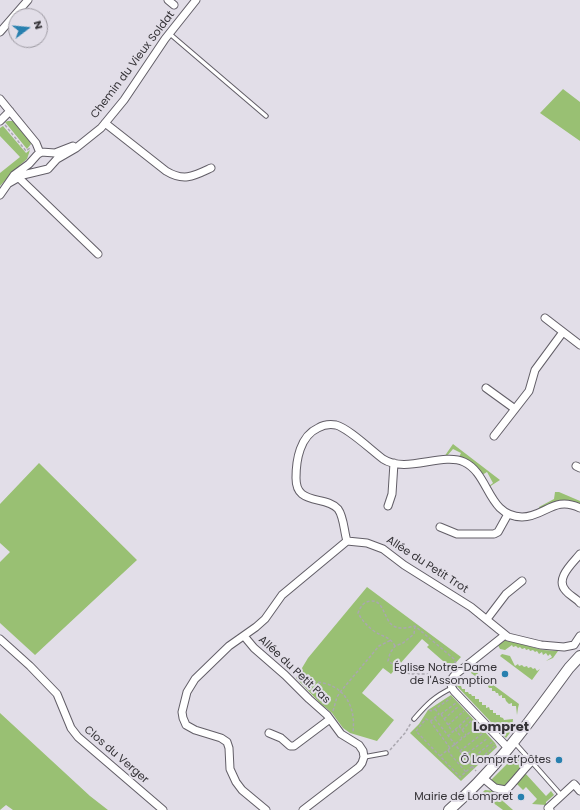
<!DOCTYPE html>
<html>
<head>
<meta charset="utf-8">
<style>
	body { margin:0 }
	#map { position:relative; width:580px; height:810px; overflow:hidden; background:#e2dee8; font-family:Poppins,sans-serif }
	canvas { display:block }
	.north { position:absolute; left:8px; top:8px; width:40px; height:40px; box-sizing:border-box; background:#e2dee8; border:1px solid #9c99a1; border-radius:50%; rotate:74deg; font-size:11px; font-weight:700; line-height:16px; text-align:center; color:#343236 }
	.north::after { content:''; display:block; margin:auto; width:14px; height:18px; background:#2880af; clip-path:polygon(50% 0,100% 100%,50% 72%,0 100%) }
</style>
</head>
<body>
<div id="map">
<canvas width="580" height="810"></canvas>
<div class="north">N</div>
</div>
<script>
const ctx = document.querySelector('canvas').getContext('2d');
ctx.lineJoin = 'round';
function fillPath(path, color) {
  ctx.fillStyle = color;
  ctx.fill(path, 'evenodd');
}
function trace(path, color, width, dash) {
  ctx.strokeStyle = color;
  ctx.lineWidth = width;
  ctx.lineCap = dash ? 'butt' : 'round';
  ctx.setLineDash(dash || []);
  ctx.stroke(path);
}
function label(font, color, halo, rows, align = 'center') {
  ctx.font = font + ' Poppins,sans-serif';
  ctx.lineWidth = 4;
  ctx.setLineDash([]);
  ctx.textBaseline = 'middle';
  ctx.strokeStyle = halo;
  ctx.fillStyle = color;
  for (const [text, x, y, turn = 0] of rows) {
    ctx.save();
    ctx.translate(x, y);
    ctx.rotate((+turn || 0) * Math.PI / 180);
    ctx.textAlign = isNaN(turn) ? turn : align;
    if (halo) ctx.strokeText(text, 0, 0);
    ctx.fillText(text, 0, 0);
    ctx.restore();
  }
}
fillPath(new Path2D(`
	M563 89 580 102V141L540 113Z
	M8 121H13L28 137 31 144 27 149 5 122Z
	M3 126 26 153 30 150 27 159 20 165 21 167 11 174 0 186V173L20 157 0 136V128Z
	M453 444 500 480 489 487V486L493 483 487 472 482 475 475 466 459 457 461 453 453 449 447 456 444 457Z
	M39 463 137 560 35 655 0 623V562L10 552 0 543V504Z
	M555 492H559L580 501V505L540 510 539 507 554 499Z
	M367 587 461 657 451 668 427 647 429 645 422 639 391 674 383 668 362 693 394 720 377 741 350 733 343 728 332 713 320 703 296 678 308 658Z
	M506 640 543 650 558 651 553 658 546 661 552 657 550 654 548 656 546 653 543 655 542 652 539 654 537 651 535 652 533 650 530 651 529 649 526 650 525 648 522 649 520 647 518 648 516 646 513 647 512 645 505 650 500 649 498 645 504 641Z
	M502 654 510 656 515 666 518 664 519 666 522 665 524 667 527 666 528 668 531 667 533 669 535 668 537 671 540 669 532 680 500 656Z
	M473 670 519 704 518 708 517 715 516 706H512V703L509 704 506 701 505 698H502V695L499 696 498 693H496L495 691H492V688H489L488 686H485V683H482V681L471 673Z
	M458 683 459 686H461L462 689H465V692H468L469 694H471L472 696H475V699H479V702H482V705H486V708L489 707 490 710H493V713H496V715H500V717L503 718 504 720 513 719 512 730 506 738 456 685Z
	M451 695 495 743 497 747 461 781 410 733 419 724 428 710Z
	M0 713 90 796 108 810H13L6 805 0 810Z
	M516 755 524 764C517 771 511 780 503 787H496L490 781Z
	M525 773 546 796 551 791 554 795 546 802V805L532 804 537 799 526 787 523 790 516 783Z
	M485 790 507 792 508 793 505 796 507 799 504 802 513 810H503L481 794Z`), '#99c073');
const lane = new Path2D(`
	M170 34 266 116
	M414 719C427 704 435 696 452 688
	M515 743 561 795
	M364 757 386 753`);
const street = new Path2D(`
	M168 0 174 5
	M0 32 28 0
	M0 99 36 143 40 153
	M0 121 10 111
	M105 123 166 171C184 182 194 176 211 168
	M18 177 98 254
	M9 183 23 175 48 169 57 159 76 148 101 128 124 100 165 39 196 0
	M0 195 14 175 29 164 37 155 41 152 55 153 73 146
	M545 318 580 345
	M486 388 515 409
	M494 436 529 391 535 370 563 332
	M576 466 580 468
	M388 506 392 494 394 463
	M580 508C554 495 545 517 522 517 487 516 490 474 464 462 442 452 406 474 383 459 371 450 348 428 336 425 330 424 323 425 318 428 300 436 296 460 296 478 296 484 297 490 302 494 312 502 329 499 338 509 344 517 344 532 347 541L367 543 383 549 404 565 471 607 508 637 541 645 564 647 574 645 580 636
	M440 527 457 534H494L498 532 508 514
	M580 554C573 563 554 579 566 591 570 596 576 598 580 603
	M487 619 506 594 522 581
	M505 635 456 674C450 679 449 684 454 691L509 749
	M244 636 254 648 285 675 309 699 327 715 341 734 359 745 363 751 364 757 362 763 359 767 303 810
	M0 639 30 666 57 694 71 728 78 737 163 810
	M269 733 281 738 290 746H294L330 719
	M483 778 495 788 506 790C515 781 522 771 531 762
	M266 810 242 790 236 782 230 769 229 748 227 742 221 738 195 730 186 725 183 718 182 712 187 692 195 679 229 646 256 627 265 619 282 595 347 541
	M550 810 548 808 574 784 580 791`);
const secondary = new Path2D(`
	M449 810C497 769 532 718 569 668L580 656`);
trace(lane, '#625e67', 5.5);
trace(street, '#625e67', 9);
trace(secondary, '#625e67', 12);
trace(new Path2D(`
	M5 125 26 151 30 148
	M415 626 414 634 403 643 395 646 390 653 388 661 405 672 410 674H427L443 684
	M395 646C390 636 382 637 374 631 367 626 362 620 358 613 361 606 363 602 371 601 383 600 384 617 391 624 397 630 407 628 415 626L454 659 456 664
	M303 683C336 677 357 699 353 732
	M435 709 439 714 431 721 426 719 416 731 460 777 495 746 494 744
	M429 710 432 711 451 698
	M333 711 337 697 341 691 379 646 391 640
	M441 714 452 731
	M441 714 456 703
	M435 719 476 771
	M444 719 459 706
	M431 721V722L450 748
	M448 725 464 711
	M459 726 466 735
	M455 729 462 738
	M462 730 472 720
	M448 736 469 717
	M390 750 405 733 411 723
	M448 750 451 755 466 772
	M460 751 483 733
	M440 756 478 726
	M464 756 488 738
	M467 759 471 756 473 758 492 742`), '#aaa7af', 1.5, [3, 2]);
trace(lane, '#fff', 3.5);
trace(street, '#fff', 7);
trace(secondary, '#fff', 10);
for (const [x, y, r, color] of [
	[505,674,4,"#2880af"],
	[559,760,4,"#2880af"],
	[521,797,4,"#2880af"]
]) {
  const dot = new Path2D();
  dot.arc(x, y, r, 0, 2 * Math.PI);
  ctx.fillStyle = color;
  ctx.fill(dot);
  trace(dot, '#e2dee8', 1.5);
}
label('11px', '#343236', '#e2dee8', [
	["Chemin du Vieux Soldat",133,65,-53],
	["Allée du Petit Trot",427,565,33],
	["Allée du Petit Pas",294,670,43],
	["Clos du Verger",116,755,41]
]);
label('11px', '#343236', '#e2dee8', [
	["Église Notre-Dame",497,668],
	["de l'Assomption",497,681],
	["Ô Lompret’pôtes",551,760],
	["Mairie de Lompret",513,797]
], 'right');
label('bold 13px', '#343236', '#e2dee8', [
	["Lompret",501,728]
]);
</script>
</body>
</html>
